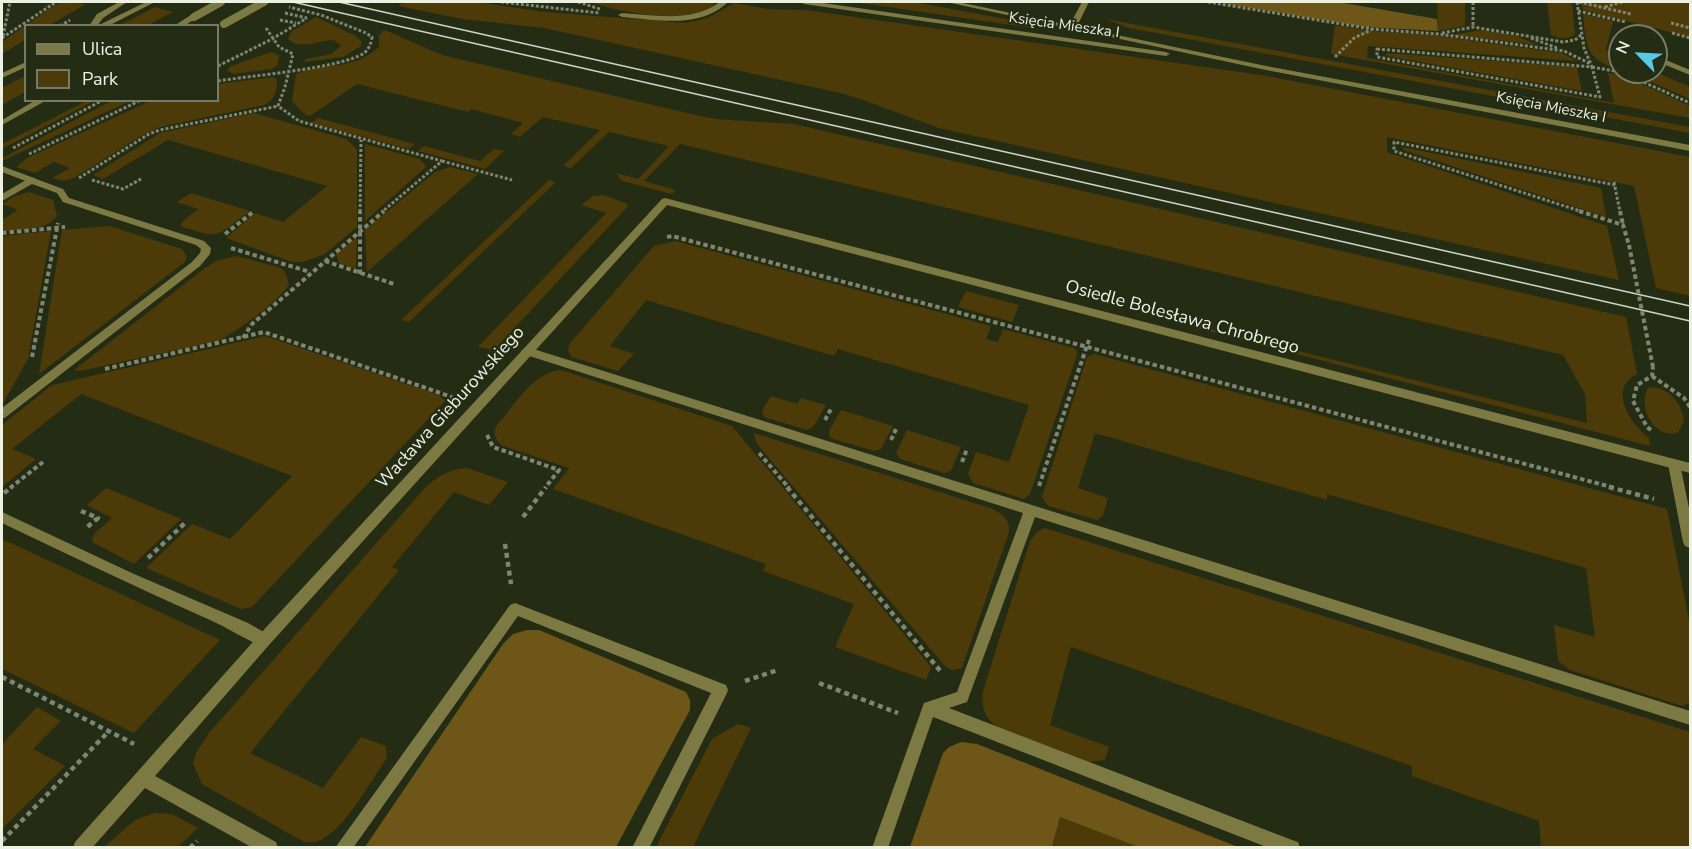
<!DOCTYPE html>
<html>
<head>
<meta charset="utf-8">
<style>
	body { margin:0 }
	#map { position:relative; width:1692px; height:849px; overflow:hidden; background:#252c14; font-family:"Nunito Sans",sans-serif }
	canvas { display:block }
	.frame { position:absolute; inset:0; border:3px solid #ecf2e3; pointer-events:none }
	.legend { position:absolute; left:24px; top:24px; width:195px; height:78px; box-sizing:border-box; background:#252c14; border:2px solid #757b67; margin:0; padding:8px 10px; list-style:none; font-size:18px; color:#ecf2e3 }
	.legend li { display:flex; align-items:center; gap:12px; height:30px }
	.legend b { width:30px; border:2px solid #757b67 }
	.north { position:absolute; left:1608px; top:24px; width:60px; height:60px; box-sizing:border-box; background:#252c14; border:2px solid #757b67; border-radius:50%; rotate:294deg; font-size:16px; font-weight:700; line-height:24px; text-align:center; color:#ecf2e3 }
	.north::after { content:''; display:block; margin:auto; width:21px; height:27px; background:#57c9e2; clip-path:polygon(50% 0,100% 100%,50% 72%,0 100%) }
</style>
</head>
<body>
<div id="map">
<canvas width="1692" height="849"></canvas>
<div class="frame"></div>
<ul class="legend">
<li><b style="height:8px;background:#7c7943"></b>Ulica</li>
<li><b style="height:16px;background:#4d3a09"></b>Park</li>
</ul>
<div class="north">N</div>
</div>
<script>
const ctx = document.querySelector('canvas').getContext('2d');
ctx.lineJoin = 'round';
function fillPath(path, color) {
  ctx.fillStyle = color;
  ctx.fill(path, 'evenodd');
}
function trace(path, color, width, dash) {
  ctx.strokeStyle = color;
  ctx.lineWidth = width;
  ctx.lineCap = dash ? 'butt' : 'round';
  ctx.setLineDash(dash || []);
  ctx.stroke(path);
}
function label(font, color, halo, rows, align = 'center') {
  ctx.font = font + ' "Nunito Sans",sans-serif';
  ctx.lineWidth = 4.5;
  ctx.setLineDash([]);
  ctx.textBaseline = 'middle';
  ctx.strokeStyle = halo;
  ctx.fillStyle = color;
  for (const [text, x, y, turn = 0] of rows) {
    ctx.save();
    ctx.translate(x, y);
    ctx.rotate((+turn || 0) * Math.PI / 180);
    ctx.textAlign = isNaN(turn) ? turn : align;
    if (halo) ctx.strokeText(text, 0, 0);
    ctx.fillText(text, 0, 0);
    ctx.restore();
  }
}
fillPath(new Path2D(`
	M62 2 86 4 50 25 26 26 25 40 2 54V42L55 5Z
	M412 2H477L545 12 685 23 708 18 734 3 768 9 806 10 1261 75 1690 157V296L1656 288 1634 186 1387 137V152L1607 226 1619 280 939 128 863 100 840 93 544 28 462 19 398 6 402 3Z
	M590 2H715C701 29 613 11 590 2Z
	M853 2H914L1033 24 1032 28Z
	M1437 2H1465V26L1438 31Z
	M1547 2H1572L1575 34C1567 40 1560 39 1551 35Z
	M1581 2H1690V37L1583 10Z
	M155 7 173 12 148 25H120Z
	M1583 14 1613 21 1606 50 1620 56V69C1586 61 1586 46 1583 14Z
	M316 17 356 36 362 42 361 46 343 57 304 62 306 59 331 54 341 46 334 40C318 40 302 51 288 39L291 32Z
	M1105 19 1690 127V133L1129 28Z
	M1335 25 1372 31 1432 35 1561 53 1578 61 1368 46 1367 58 1614 103 1608 73 1624 76 1690 106V118L1331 54Z
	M385 30 442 55 691 114 715 119 794 124 1626 317 1637 374C1607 388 1631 425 1649 438L1650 446 1193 327 1194 325 1587 423 1585 394 1563 355 680 144 644 181 676 190 672 194 622 181 616 173 638 179 669 146 609 132 571 168 563 166 600 130 543 117 520 137 511 134 523 123 471 109 468 112 357 84 310 116 304 114 292 101 296 74C325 61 352 72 379 47V35Z
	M1482 30 1516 36 1539 45 1452 35Z
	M271 52 279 55 278 65 272 69 233 74 227 70 231 66Z
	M1386 53 1577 67 1582 91 1386 56Z
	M1628 72H1656L1690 87V99Z
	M25 76V92L2 105V88Z
	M272 77 277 79C277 91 276 99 264 105L160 127 141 136 74 178 63 181 52 178 70 168 54 162 35 173 16 167 27 158 150 101 218 100V84Z
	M88 100 94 101 2 149V144Z
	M113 100 130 101 2 161V158Z
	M254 113 346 139 357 149V227L325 254 303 262H292L226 238 255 213 283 222 327 186 168 140 103 179 93 175 160 133Z
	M318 118 415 144 409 149 311 123Z
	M365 144 420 159 426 167 365 221Z
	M424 146 480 161 494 149 504 151 485 169 418 151Z
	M1403 147 1601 188 1606 217 1403 150Z
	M450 167 478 174 367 272 365 230 435 172Z
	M549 180 556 182 409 322 401 320Z
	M29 192 53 200 57 216C45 232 20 229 2 231V220L18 210 2 204 13 197Z
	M191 193 250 211C215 237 222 240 180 226L183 221 198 209 177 202Z
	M603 195 626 203 628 206 494 350 478 347 606 213 581 205 593 196Z
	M109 226 182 249 187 257 185 262 39 374 62 230Z
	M51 231 28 359 2 405V236Z
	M357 237 356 269 339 263 336 254Z
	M675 241 991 326 986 339 998 342 1003 329 1074 348 1078 352 1030 494 1024 499 973 483 968 474 976 452 1009 462 1029 405 838 349 834 356 646 300 610 346 634 354 618 371 572 357 568 350 570 343 654 246Z
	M237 256 281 268 285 272 289 284C282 299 233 335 217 341L80 371 74 370 205 268 216 261Z
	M966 291 1019 305 1012 322 958 307Z
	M265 336 439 395 445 401 252 607 241 609 146 568 192 524 230 539 292 476 81 394 12 449 36 459 2 487V425L52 385Z
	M1094 354 1667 509 1690 625V703L1682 706 1570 670 1558 661 1554 625 1595 637 1586 568 1327 494V500L1095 433 1078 488 1108 498 1103 516 1097 520 1048 506 1042 497 1087 357Z
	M561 370 732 426 931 667 926 680 835 647 854 604 763 571 766 564 553 489 569 468 503 446 497 441 494 432 497 425C515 405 533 372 561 370Z
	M1653 387C1671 390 1681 403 1684 420L1678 433C1654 439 1637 407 1648 388Z
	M771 396 797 404 801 398 826 405 814 426 807 430 764 417 762 411Z
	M841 410 893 426 881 449 874 451 830 438 829 431Z
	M907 430 961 447 951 471 944 473 900 459 896 453Z
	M754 433 993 509C1004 515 1012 522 1008 535L962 668 952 670 945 666 757 444Z
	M467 468 508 482 489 505 454 492 392 567 399 570 250 753 323 788 361 737 386 746 387 758C372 779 342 834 318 841 314 843 308 842 304 842L202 784 193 764 196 753 209 733 424 489C437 476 449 469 467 468Z
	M106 488 181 519 134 564 92 542 94 534 112 518 87 505Z
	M1045 528 1690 732V847H1541L1539 821 1412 776V766L1071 647 1050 725 1109 747 1105 760 1089 762 996 726C984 717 981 706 983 691L1030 541 1038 531Z
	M2 539 220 640 134 733 2 669Z
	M37 707 61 721 33 749 65 766 2 829V744Z
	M738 724 751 728 693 847H656L712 739Z
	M154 813 172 814 198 828 178 847H104L135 820Z
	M1060 817 1138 847 1052 848Z`), '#4d3a09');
fillPath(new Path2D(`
	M1216 2H1338L1437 19 1438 31 1366 27Z
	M527 630H539L686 692 690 700V710L616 847H365L503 644 513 634Z
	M961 742 977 744 1238 847H1138L1060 817 1052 847H910L943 753 949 747Z`), '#6e5619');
trace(new Path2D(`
	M501 2 599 13
	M578 2 600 9
	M1208 2 1372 29 1438 34 1564 51 1591 64
	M1473 2V27
	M1577 2 1584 48 1592 67
	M1579 2 1631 14
	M1605 7 1622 2
	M1578 11 1626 22
	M285 13 307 18
	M280 20 296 23
	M1671 23 1690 28
	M60 26 70 20
	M266 28 279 47 293 54 285 87 278 106 299 121 442 161 382 212
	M1442 33 1473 27 1563 42 1575 40 1581 35
	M1672 33 1690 38
	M3 36 10 2
	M2 38 56 2
	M1531 38 1557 48
	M1377 49 1592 67 1600 97 1377 57Z
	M1335 57 1354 38 1371 30
	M218 66 272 39 307 18
	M1592 67 1620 72
	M1621 72 1690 103
	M218 81C248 76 343 68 364 53 369 49 371 44 372 37L366 33 321 15 289 7
	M13 148 103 100
	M29 154 141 100
	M442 161 512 180
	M79 178 149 134 160 130 278 106
	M92 180 123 189 141 179
	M1614 182 1620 212
	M360 212 361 140
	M1583 212 1394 151V142L1615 185`), '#7e8571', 3, [3, 2]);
trace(new Path2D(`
	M1579 211 1623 225 1629 245
	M1620 211 1623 225
	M2 233 65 227
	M225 234 253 212
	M667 237 672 236 1615 488
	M231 248 310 272
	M325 261 394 284
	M360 274V211
	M243 338 252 324 384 211
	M32 357 58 223
	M105 369 264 332 452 397
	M1652 376 1684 398 1690 407
	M825 420 832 407
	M1651 430 1647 427 1633 401 1637 385 1652 376 1653 367
	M487 435 493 447 559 470 545 488
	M891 440 897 427
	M759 453 789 488
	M962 462 967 449
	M1039 486 1090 337
	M10 488 43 462`), '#7e8571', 4, [4.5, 3]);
trace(new Path2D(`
	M787 487 942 673
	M1609 487 1654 499
	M4 493 12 487
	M81 511 98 518 85 529
	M523 517 546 487
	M505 544 511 584
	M148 558 187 521
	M2 677 134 744
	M745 681 778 670
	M819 683 898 713
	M2 841 109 731
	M190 848 197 841`), '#7e8571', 4.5, [5, 4]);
fillPath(new Path2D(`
	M119 2H127L103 18 97 26H89L97 14Z
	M720 2H728C700 29 657 20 622 17L618 15 622 13C656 15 691 23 720 2Z
	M1082 2H1089L1076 28H1070L1069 26Z
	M1646 26 1653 28 1651 36H1643Z
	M1656 56 1690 70V75L1656 61Z
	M2 166 34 178 36 180 31 183 2 172Z`), '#7c7943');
fillPath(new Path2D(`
	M31 177 63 189 69 198 204 241 211 248 210 254 200 266 6 417 2 419V408L192 262 200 253 201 249 196 245 63 202 57 193 32 184 2 201V194Z
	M527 347 1690 711V725L1035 517 967 702 949 708 1292 840 1298 842 1300 848H1269L933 717 888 848H872L924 703 957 692 1023 513 523 354 521 351Z
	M1674 459 1678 461 1680 464 1690 513V548L1685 546 1683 542 1668 464 1670 461Z
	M2 512 134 574 248 623 269 635 271 640 269 645 264 647C246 640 228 628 210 620 140 589 71 556 2 523Z
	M515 603 726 685 728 690 726 695 649 848H632L711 693 518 616 353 848H335L510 605Z`), '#7c7943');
fillPath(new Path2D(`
	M665 198 1690 463V473L667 205 269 645 155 776 276 842 278 848H253L145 788 92 848H73L75 842 259 635 662 199Z`), '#7c7943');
fillPath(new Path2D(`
	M146 2H155L108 26H97Z
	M801 2H816L1166 52 1170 54 1166 56 804 4Z
	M946 2H958L1266 66 1690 145V151L1266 70Z
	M191 15 198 17 184 26H174Z
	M26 62V67L2 78V73Z
	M36 100H47L2 125V120Z`), '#7c7943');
trace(new Path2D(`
	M293 2 1690 321
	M339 2 1690 306`), '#ced4c4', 1.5);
trace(new Path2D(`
	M1629 245 1653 367`), '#7e8571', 4, [4.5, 3]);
trace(new Path2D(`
	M224 24 264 2`), '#7c7943', 8);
trace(new Path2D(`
	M194 17 221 2`), '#7c7943', 8);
label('15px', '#ecf2e3', '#252c14', [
	["Księcia Mieszka I",1064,26,8],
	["Księcia Mieszka I",1551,108,11]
]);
label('18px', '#ecf2e3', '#252c14', [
	["Osiedle Bolesława Chrobrego",1182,318,15],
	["Wacława Gieburowskiego",451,408,-48]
]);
</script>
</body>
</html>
